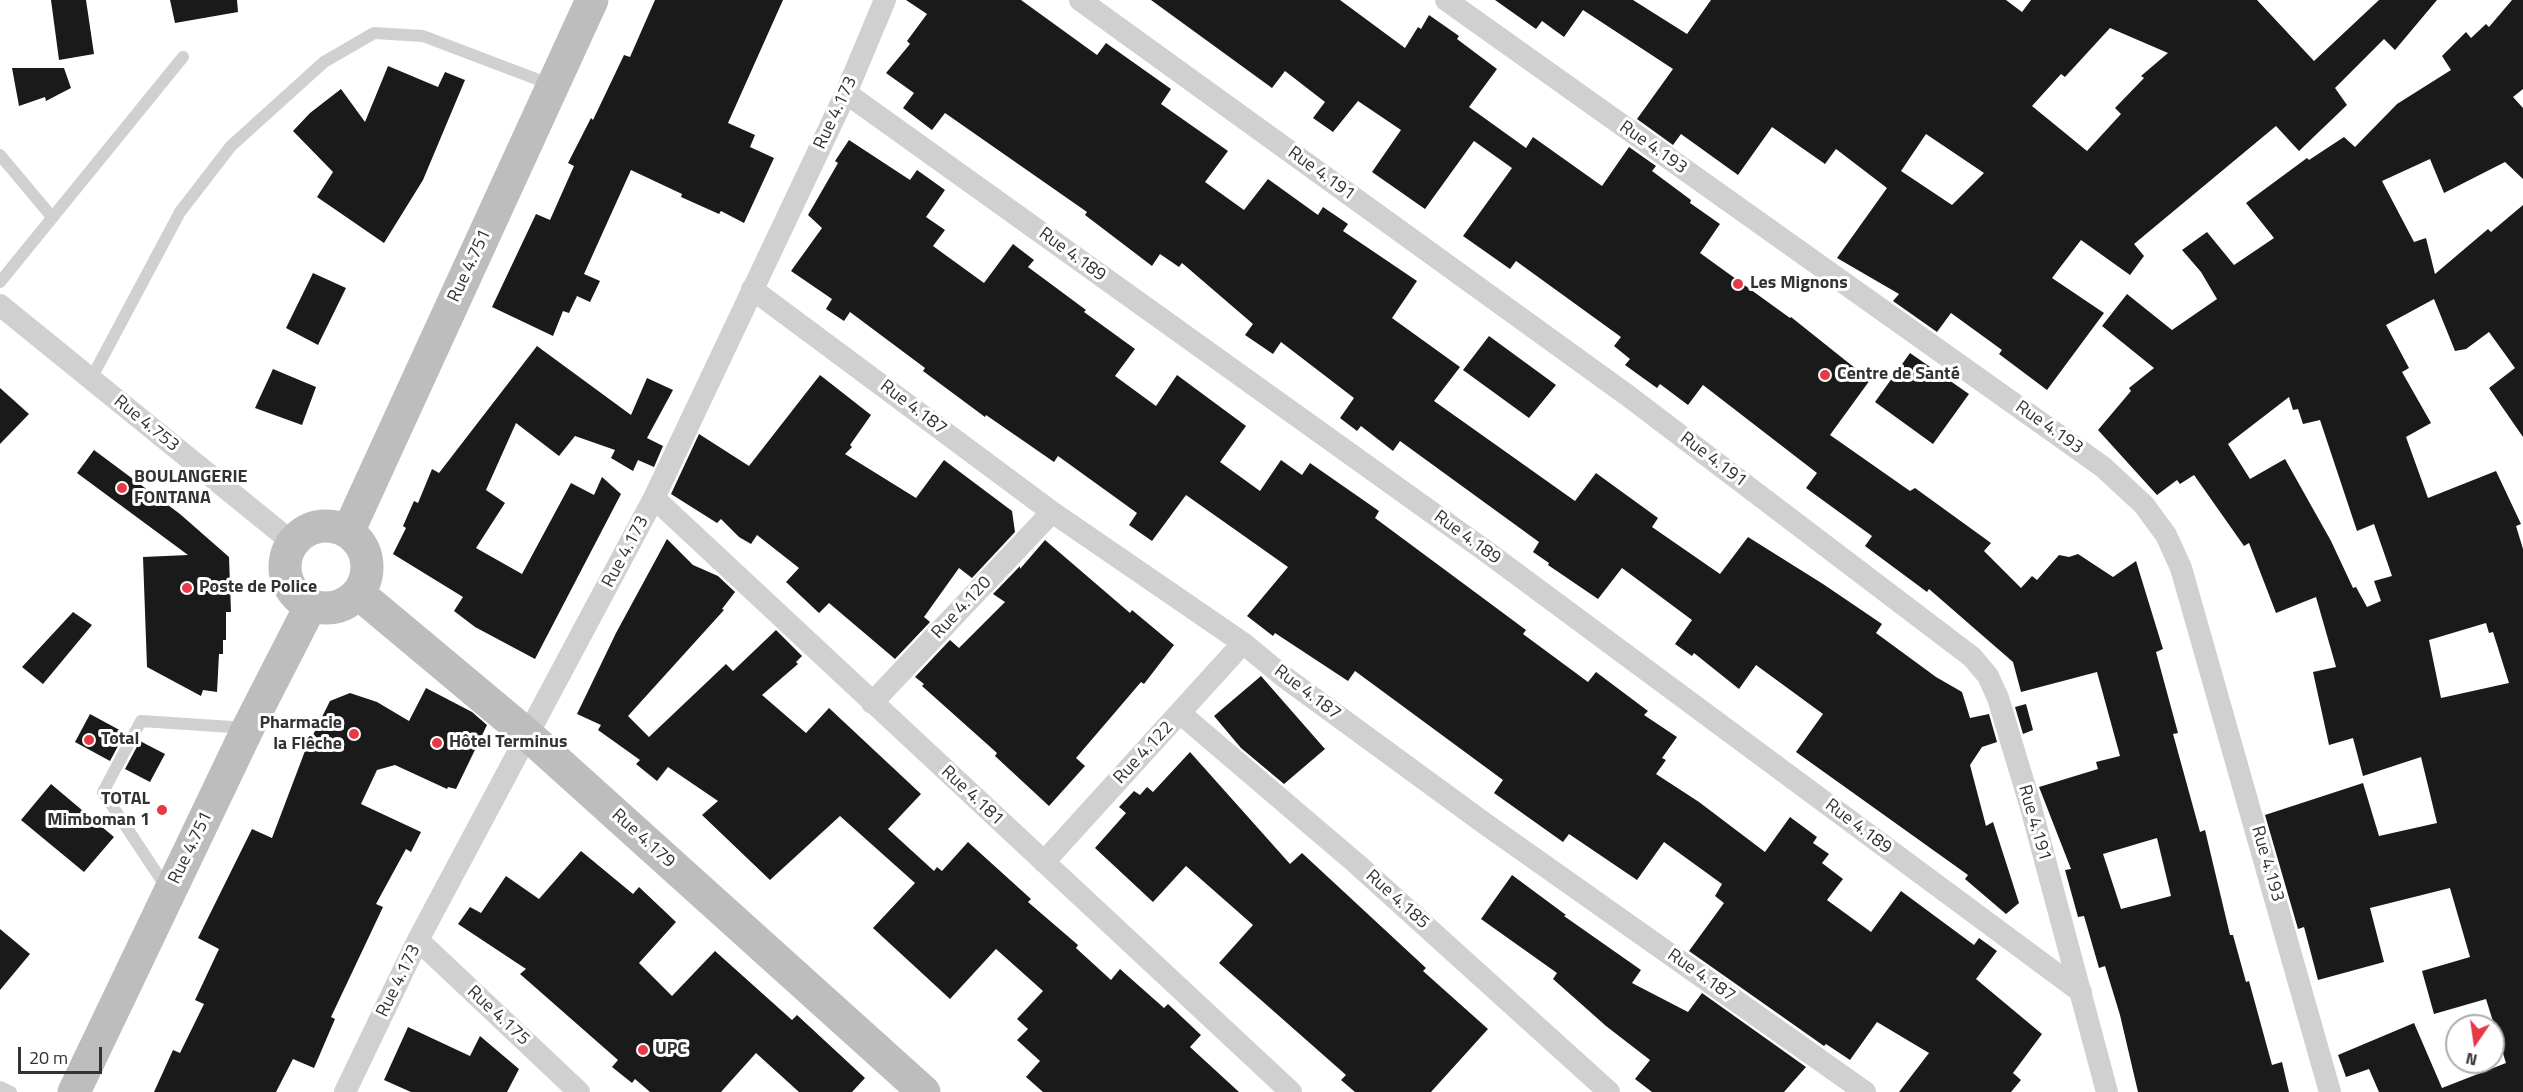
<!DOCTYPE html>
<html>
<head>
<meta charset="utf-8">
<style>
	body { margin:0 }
	#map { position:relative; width:2523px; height:1092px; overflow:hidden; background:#fff; font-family:"Titillium Web",sans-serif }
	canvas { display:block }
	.north { position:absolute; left:2445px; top:1014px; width:60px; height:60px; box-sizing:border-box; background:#fff; border:2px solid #adadad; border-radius:50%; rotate:193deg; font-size:16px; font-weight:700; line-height:24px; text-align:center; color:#333 }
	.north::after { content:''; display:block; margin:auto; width:21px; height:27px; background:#e63946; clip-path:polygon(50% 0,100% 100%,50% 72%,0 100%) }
	.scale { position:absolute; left:18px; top:1047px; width:84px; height:27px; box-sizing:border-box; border:3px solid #333; border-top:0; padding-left:8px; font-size:18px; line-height:21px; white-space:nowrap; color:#333; -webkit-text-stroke:4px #fff; paint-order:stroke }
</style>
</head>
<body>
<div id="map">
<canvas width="2523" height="1092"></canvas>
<div class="north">N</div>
<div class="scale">20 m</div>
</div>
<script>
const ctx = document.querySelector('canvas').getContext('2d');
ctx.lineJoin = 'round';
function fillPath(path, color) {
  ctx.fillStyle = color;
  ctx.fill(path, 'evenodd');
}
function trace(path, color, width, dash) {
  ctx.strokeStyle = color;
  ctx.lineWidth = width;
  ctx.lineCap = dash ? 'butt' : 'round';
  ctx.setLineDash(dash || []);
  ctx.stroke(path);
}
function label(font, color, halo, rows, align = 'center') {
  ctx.font = font + ' "Titillium Web",sans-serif';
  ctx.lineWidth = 6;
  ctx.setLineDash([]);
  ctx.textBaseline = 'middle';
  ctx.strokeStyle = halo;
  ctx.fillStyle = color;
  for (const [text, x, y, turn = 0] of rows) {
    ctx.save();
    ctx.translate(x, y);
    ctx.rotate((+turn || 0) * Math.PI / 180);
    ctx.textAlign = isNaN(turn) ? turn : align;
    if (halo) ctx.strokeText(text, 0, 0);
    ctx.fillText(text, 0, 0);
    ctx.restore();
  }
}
fillPath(new Path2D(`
	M51 0H86L94 54 59 60Z
	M170 0H237L238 12 175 23Z
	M655 0H783L728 123 755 135 750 147 774 158 744 223 721 211 719 214 681 197 682 194 631 170 584 274 600 281 590 302 577 296 569 313 563 311 553 336 492 307 536 214 550 220 574 166 568 163 591 118 593 120 624 55 630 57Z
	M906 0H1021L1097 55 1106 43 1171 89 1161 104 1228 151 1205 182 1244 210 1268 179 1318 215 1323 207 1348 224 1343 231 1417 281 1392 318 1460 367 1434 401 1575 501 1596 473 1658 518 1652 527 1720 574 1748 537 1823 584 1882 624 1876 633 1936 677 1962 692 1970 718 1989 714 1997 742 1982 747 1970 765 1986 826 1993 822 2019 903 2006 914 1965 879 1968 875 1796 752 1823 714 1756 665 1739 689 1694 653 1692 656 1675 644 1692 620 1622 568 1598 599 1548 565 1549 563 1533 552 1539 542 1400 441 1393 451 1361 426 1357 431 1340 418 1354 398 1281 342 1273 354 1245 335 1253 324 1182 263 1179 267 1160 254 1152 266 1085 215 1087 212 945 113 932 130 903 108 914 93 886 73 910 44 907 41 927 14Z
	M1151 0H1340L1405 48 1418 27 1421 29 1429 15 1459 36 1457 39 1497 69 1469 107 1526 148 1533 137 1602 186 1629 147 1656 166 1652 171 1691 200 1690 203 1720 224 1700 253 1790 318 1791 317 1870 380 1830 435 1910 491 1915 488 1991 543 1984 551 2021 588 2032 576 2037 580 2059 555 2069 557 2078 554 2113 577 2136 561 2163 649 2156 652 2178 733 2173 734 2200 832 2205 830 2230 935H2233L2246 982 2249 981 2272 1065 2282 1062 2289 1092H2138L2120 1015 2105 966 2099 968 2084 916 2078 917 2065 870 2071 869 2039 787 2098 769 2096 762 2120 756 2097 672 2021 692 2013 662 1929 589 1927 592 1865 546 1872 536 1806 488 1817 473 1703 385 1688 405 1660 384 1657 388 1625 365 1630 359 1614 346 1621 337 1516 261 1510 269 1463 236 1512 168 1474 141 1425 209 1372 172 1401 130 1358 101 1333 132 1313 118 1325 102 1285 71 1272 88ZM2157 838 2171 896 2121 909 2103 854Z
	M1495 0H1633L1687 34 1711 0H2006L2022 12 2031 0H2257L2314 61 2379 0H2437L2395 50 2384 39 2335 88 2347 105 2299 151 2276 126 2134 244 2144 256 2130 275 2081 240 2052 278 2104 313 2047 390 1999 354 2002 350 1951 313 1937 332 1893 301 1899 294 1837 258 1887 188 1836 149 1825 164 1772 127 1738 175 1681 134 1673 145 1637 119 1673 69 1583 10 1564 37 1542 21 1536 29ZM2110 28 2168 53 2141 76 2144 78 2115 108 2121 114 2087 151 2032 106 2061 74 2065 77ZM1926 134 1984 173 1952 205 1901 171Z
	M2512 0H2523V89L2513 97 2523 108V179L2505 162 2444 193 2430 159 2382 181 2414 242 2426 238 2435 274 2488 229 2491 232 2523 205V437L2489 388 2515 368 2489 332 2466 349 2455 351 2434 299 2386 325 2409 368 2402 372 2431 423 2406 437 2428 498 2496 471 2521 524 2516 526 2523 549V1092H2379L2369 1069 2346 1077 2338 1055 2414 1023 2442 1088 2506 1063 2486 999 2434 1014 2422 971 2470 957 2450 888 2370 908 2384 962 2318 980 2304 927 2298 929 2265 815 2363 783 2379 836 2437 823 2421 757 2363 776 2353 738 2329 745 2313 672 2336 667 2316 597 2276 613 2249 543 2244 546 2194 475 2180 484 2177 480 2157 495 2098 430 2131 391 2129 388 2154 368 2102 326 2127 294 2172 330 2217 299 2201 272 2182 250 2207 232 2234 265 2274 238 2246 203 2307 158 2309 160 2344 137 2355 147 2397 104 2451 70 2442 56 2466 32 2471 38 2486 24 2489 27ZM2289 397 2293 410 2298 409 2303 424 2320 420 2357 531 2374 524 2392 576 2374 581 2381 601 2367 607 2356 587 2353 588 2331 541 2285 459 2250 479 2228 444ZM2486 623 2489 633 2493 632 2509 683 2441 698 2429 640Z
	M388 66 438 87 445 72 465 80 423 180 384 243 317 197 333 172 293 131 310 113 341 89 365 122Z
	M12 68H64L71 88 46 101 45 97 19 106Z
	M849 140 910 180 917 170 945 190 926 217 945 230 933 246 984 283 1013 244 1034 260 1028 267 1086 310 1084 312 1135 349 1115 376 1156 406 1177 375 1246 426 1220 462 1260 491 1281 460 1302 475 1310 463 1379 511 1375 518 1526 630 1523 634 1588 682 1596 672 1648 711 1644 715 1677 737 1662 758 1666 760 1656 774 1699 802 1765 852 1790 817 1817 837 1813 843 1829 854 1822 863 1843 879 1827 900 1871 932 1901 891 1974 945 1979 938 1997 951 1976 979 2042 1034 2013 1073 2021 1080 2011 1092H1899L1929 1053 1877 1022 1850 1060 1826 1044 1824 1046 1689 951 1724 903 1715 896 1722 884 1664 842 1637 880 1569 834 1563 842 1494 793 1503 780 1355 671 1348 681 1275 633 1273 636 1247 616 1288 567 1186 495 1152 541 1129 525 1137 513 1058 456 1054 462 986 415 985 417 923 371 925 368 850 312 844 321 826 309 832 299 791 271 822 228 808 215 838 163 835 161Z
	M313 273 346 288 318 345 286 328Z
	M1489 336 1556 385 1529 418 1463 370Z
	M537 346 631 415 647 378 673 390 647 438 663 446 654 467 638 460 633 471 611 458 615 450 575 436 559 456 516 423 486 490 505 503 476 548 522 574 571 483 594 495 602 477 621 494 535 659 475 627 454 611 463 597 393 554 406 528 403 526 414 501 418 503 432 469 439 473Z
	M1910 353 1969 394 1933 444 1875 402Z
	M273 369 316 387 302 425 255 408Z
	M820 375 871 415 850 445 852 447 845 454 916 498 944 460 1012 511 1015 532 972 578 959 568 924 617 930 622 895 659 829 603 819 613 786 582 799 568 757 535 751 544 739 537 721 519 717 523 671 494 699 434 749 466Z
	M0 388 29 414 0 444Z
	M94 450 180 514 229 557 231 612H226V640H223V654H219L217 692 203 690 201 696 147 667 143 557 188 555 77 473Z
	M667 539 693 565 718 576 735 592 722 609 724 610 628 716 649 737 726 664 733 671 776 630 802 656 796 662 798 664 762 695 806 733 829 708 921 794 888 829 934 871 937 867 942 871 968 842 1031 899 1028 902 1078 945 1076 948 1111 980 1120 969 1164 1008 1168 1004 1201 1035 1190 1047 1239 1092H1043L1026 1077 1040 1061 1017 1040 1028 1029 1017 1019 1043 991 996 949 950 999 873 928 915 883 840 816 770 880 702 815 718 801 668 767 657 781 636 764 640 760 598 730 601 725 577 714 616 633Z
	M1045 540 1130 613 1132 610 1174 645 1144 684 1141 682 1076 758 1085 766 1049 806 995 756 997 753 922 686 924 684 915 677 950 640 959 648 1005 602 993 594 1020 566V569Z
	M73 612 92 625 43 684 22 667Z
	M1261 676 1325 749 1284 784 1241 748 1214 716Z
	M426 688 472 712 487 725 456 789 448 787 447 789 395 765 377 770 361 804 421 832 411 852 406 849 376 904 383 907 331 1017 335 1019 314 1068 293 1059 276 1092H154L173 1050 180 1053 204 1004 195 1000 219 949 198 938 252 829 272 838 305 751 330 701 350 693 377 702 409 721Z
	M2026 704 2033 730 2023 734 2015 707Z
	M90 714 125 733 110 761 75 742Z
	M140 741 165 754 150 782 125 769Z
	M1190 752 1290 864 1302 853 1426 968 1423 971 1488 1029 1431 1092H1355L1341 1080 1346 1075 1219 963 1253 925 1186 866 1153 902 1095 848 1126 813 1119 807 1134 791 1140 795 1147 787 1153 792Z
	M51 784 114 837 84 872 21 820Z
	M581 851 633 894 639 887 676 922 639 963 672 996 715 951 792 1020 797 1015 865 1078 852 1092H799L756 1053 721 1092H650L635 1079 632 1083 612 1067 618 1060 520 974 526 969 458 924 470 907 481 913 506 876 539 899Z
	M1512 875 1566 915 1564 916 1641 970 1632 983 1688 1012 1702 993 1806 1067 1784 1092H1652L1635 1079 1650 1060 1606 1026 1553 979 1557 973 1481 919Z
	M0 929 30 954 0 990Z
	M408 1027 470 1056 480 1036 519 1069 507 1092H411L384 1080Z`), '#1a1a1a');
trace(new Path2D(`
	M0 155 52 217
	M0 282 183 57
	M91 379 180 212 231 146 324 62 374 33 423 36 552 85
	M168 890 103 792 141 721 247 728
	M0 1087 11 1092`), '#d0d0d0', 12);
trace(new Path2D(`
	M1080 0 1627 395 1972 657 1988 676 1998 698 2030 804 2107 1092
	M1446 0 2103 467 2144 505 2166 535 2181 568 2330 1092
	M846 93 1487 552 2081 992
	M752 289 1052 512 1243 643 1283 676 1484 823 1865 1092
	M0 305 292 542
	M654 498 1291 1092
	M872 703 1052 512
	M1181 714 1358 865 1609 1092
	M1044 862 1243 643
	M418 940 579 1092
	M345 1092 418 940 654 498 846 93 885 0`), '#d0d0d0', 22);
trace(new Path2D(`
	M285 567a41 41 0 1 1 82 0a41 41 0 1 1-82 0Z
	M348 532 592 0
	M358 593 529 736 924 1092
	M74 1092 248 728 311 605`), '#bdbdbd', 33);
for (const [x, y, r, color] of [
	[1738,284,6,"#e63946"],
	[1825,375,6,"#e63946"],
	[122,488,6,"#e63946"],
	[187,588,6,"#e63946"],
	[354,734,6,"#e63946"],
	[89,740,6,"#e63946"],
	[437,743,6,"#e63946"],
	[162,810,6,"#e63946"],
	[643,1050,6,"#e63946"]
]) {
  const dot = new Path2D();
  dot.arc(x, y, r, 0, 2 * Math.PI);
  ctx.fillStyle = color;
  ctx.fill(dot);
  trace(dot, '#fff', 2);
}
label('18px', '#333', '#fff', [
	["Rue 4.173",836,113,-65],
	["Rue 4.193",1653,148,35],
	["Rue 4.191",1321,174,36],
	["Rue 4.189",1072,255,36],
	["Rue 4.751",470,266,-65],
	["Rue 4.187",913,408,37],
	["Rue 4.753",146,424,39],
	["Rue 4.193",2049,428,35],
	["Rue 4.191",1713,460,37],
	["Rue 4.189",1467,538,36],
	["Rue 4.173",626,552,-62],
	["Rue 4.120",962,608,-47],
	["Rue 4.187",1307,693,37],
	["Rue 4.122",1144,753,-47],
	["Rue 4.181",972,796,43],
	["Rue 4.191",2034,823,74],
	["Rue 4.189",1858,827,37],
	["Rue 4.179",643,839,42],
	["Rue 4.751",191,848,-64],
	["Rue 4.193",2267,864,74],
	["Rue 4.185",1397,900,42],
	["Rue 4.187",1701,976,35],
	["Rue 4.173",399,981,-64],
	["Rue 4.175",498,1016,43]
]);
label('bold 18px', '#333', '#fff', [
	["Les Mignons",1750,284],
	["Centre de Santé",1837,375],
	["BOULANGERIE",134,478],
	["FONTANA",134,499],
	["Poste de Police",199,588],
	["Pharmacie",342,724,"right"],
	["la Flêche",342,745,"right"],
	["Total",101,740],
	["Hôtel Terminus",449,743],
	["TOTAL",150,800,"right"],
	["Mimboman 1",150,821,"right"],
	["UPC",655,1050]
], 'left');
</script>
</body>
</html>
